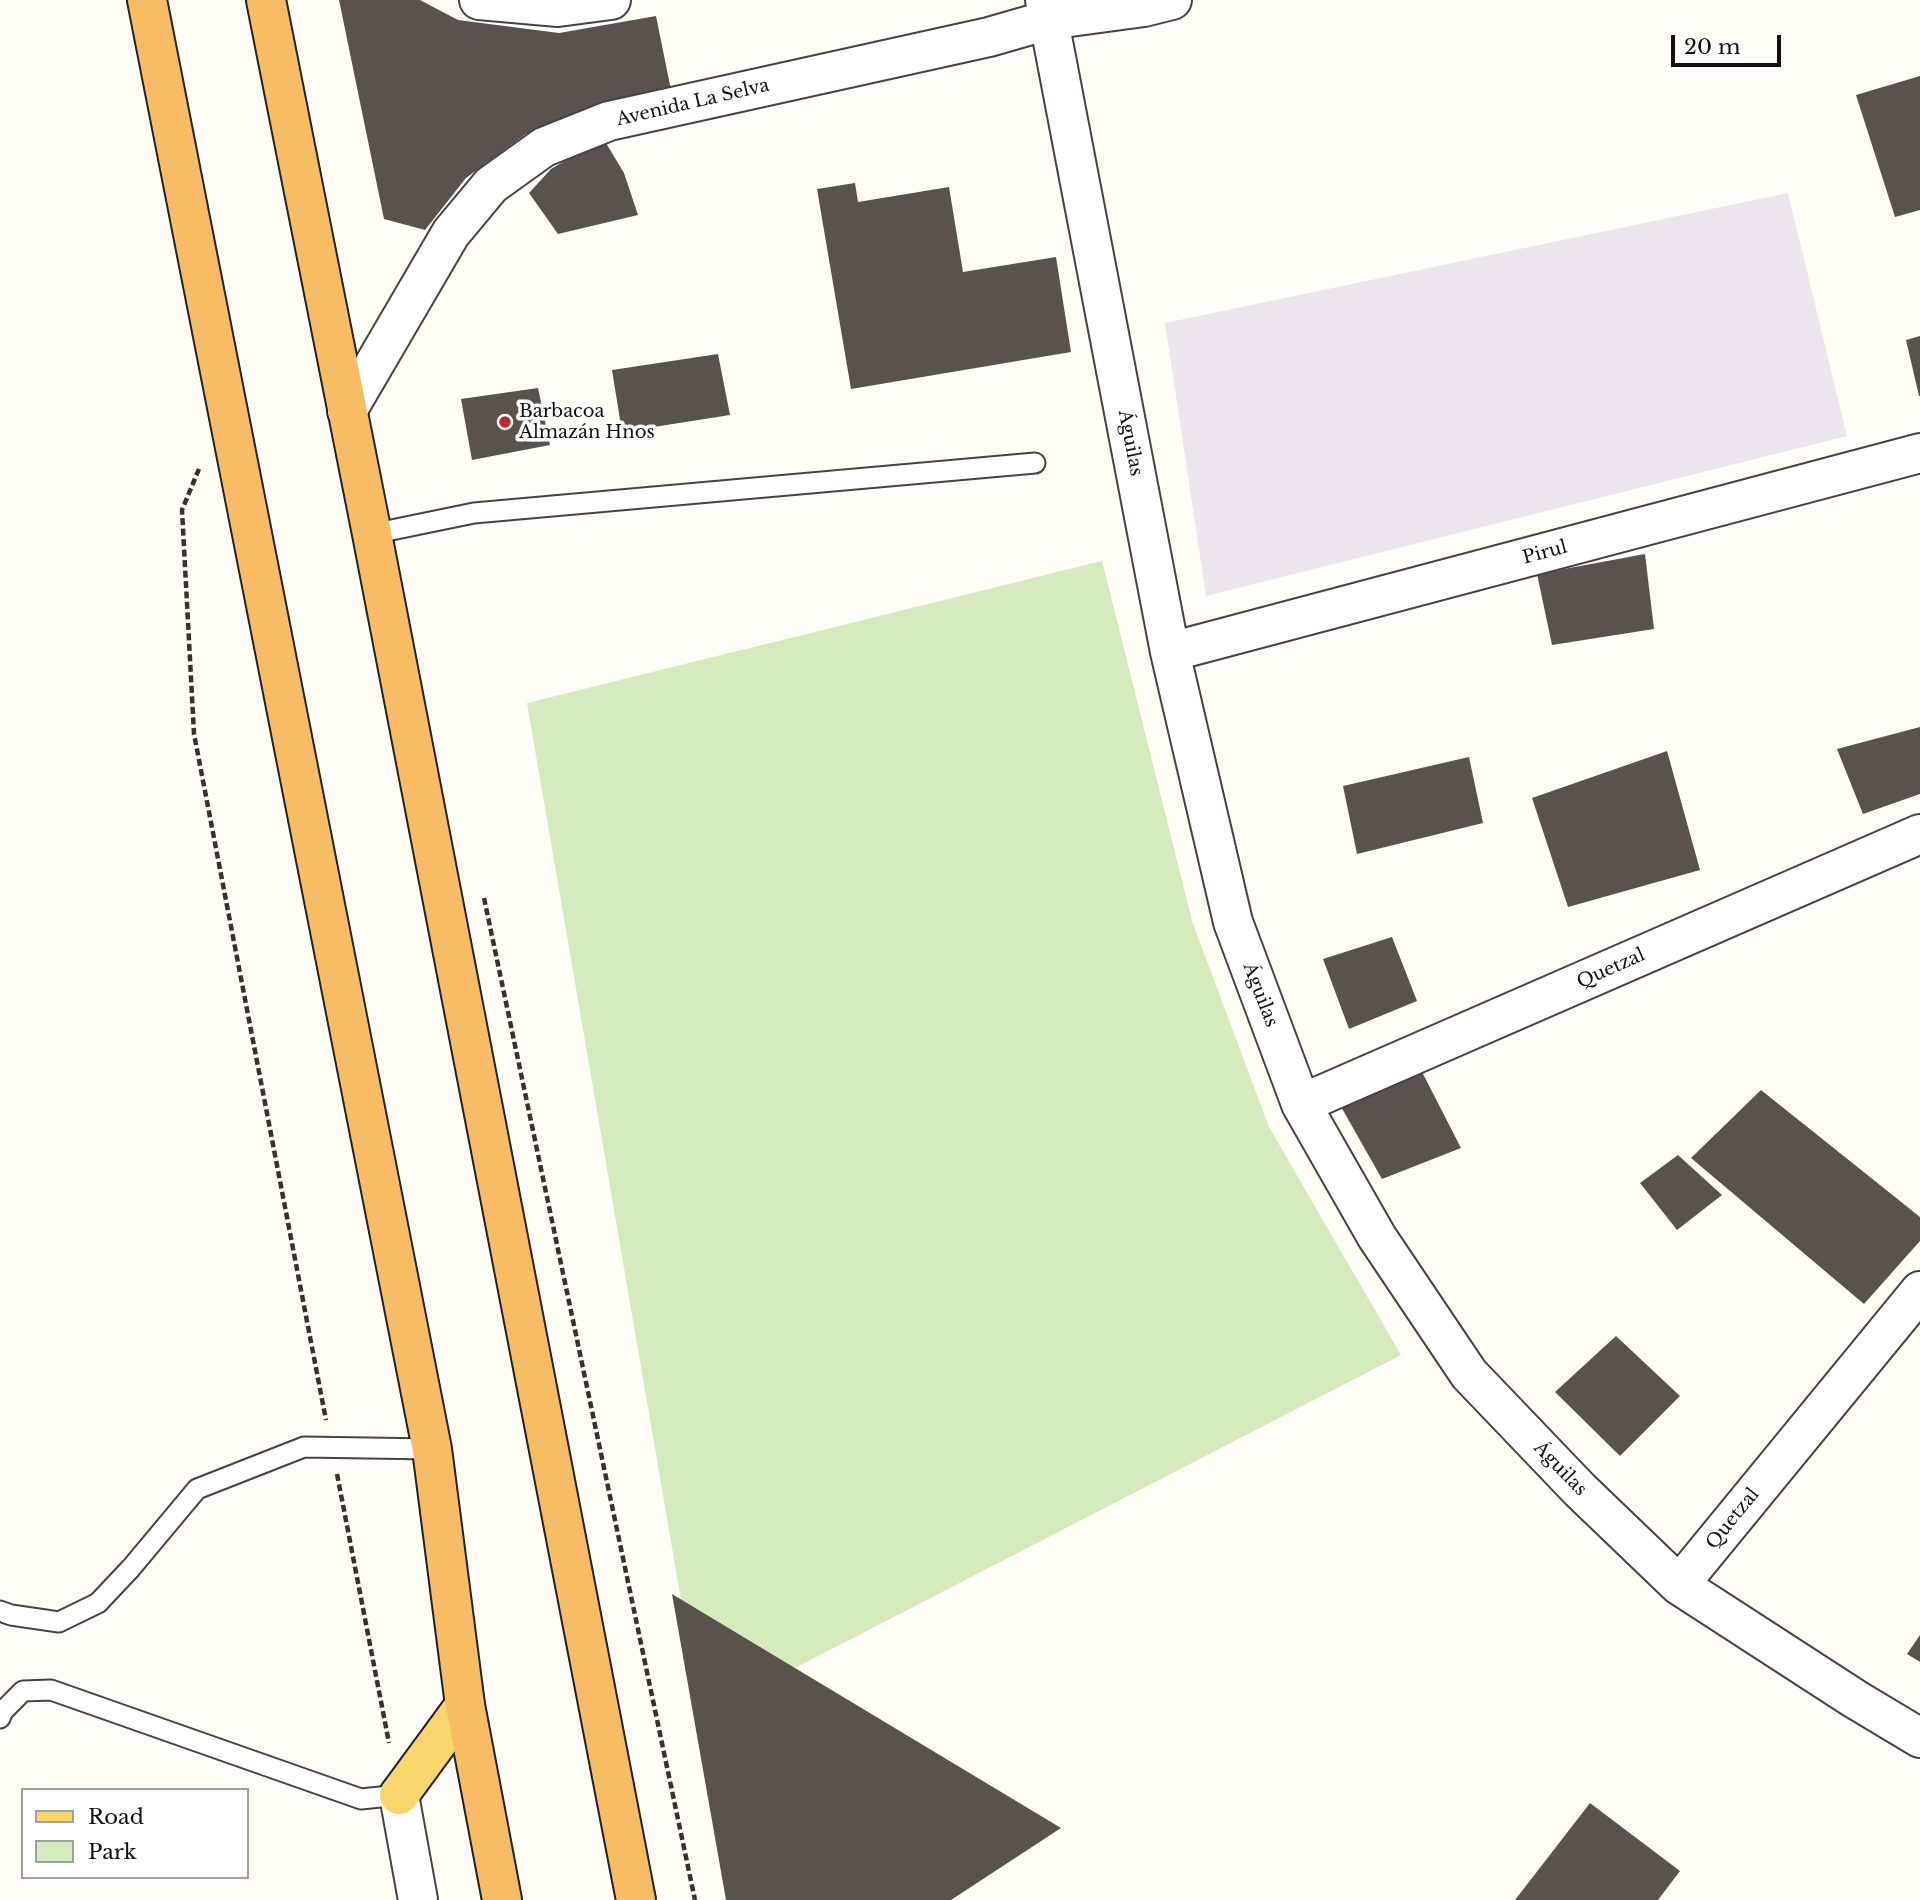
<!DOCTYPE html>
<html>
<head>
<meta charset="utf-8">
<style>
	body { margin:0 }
	#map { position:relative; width:1920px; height:1900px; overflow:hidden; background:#fffdf5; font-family:"Libre Baskerville",serif }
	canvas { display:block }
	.legend { position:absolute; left:21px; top:1788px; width:228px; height:91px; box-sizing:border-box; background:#fff; border:2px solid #a0a0a0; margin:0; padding:9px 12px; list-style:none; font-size:21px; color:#111 }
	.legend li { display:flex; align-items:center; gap:14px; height:35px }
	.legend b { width:35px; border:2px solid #a0a0a0 }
	.scale { position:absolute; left:1671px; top:35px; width:110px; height:32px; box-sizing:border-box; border:4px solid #111; border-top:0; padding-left:9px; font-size:21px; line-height:24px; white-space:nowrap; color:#111; -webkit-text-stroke:5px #fff; paint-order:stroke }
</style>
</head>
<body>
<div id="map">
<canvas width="1920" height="1900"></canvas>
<ul class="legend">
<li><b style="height:9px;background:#f9d66b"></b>Road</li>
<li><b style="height:19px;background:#d5ebbd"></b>Park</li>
</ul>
<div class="scale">20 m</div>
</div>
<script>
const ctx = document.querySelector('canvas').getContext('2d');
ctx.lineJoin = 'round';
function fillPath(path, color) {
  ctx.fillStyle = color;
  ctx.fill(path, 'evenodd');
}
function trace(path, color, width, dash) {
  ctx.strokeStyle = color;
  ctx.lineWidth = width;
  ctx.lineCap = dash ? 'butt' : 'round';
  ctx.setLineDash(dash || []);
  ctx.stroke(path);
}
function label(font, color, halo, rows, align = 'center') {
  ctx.font = font + ' "Libre Baskerville",serif';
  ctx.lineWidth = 7;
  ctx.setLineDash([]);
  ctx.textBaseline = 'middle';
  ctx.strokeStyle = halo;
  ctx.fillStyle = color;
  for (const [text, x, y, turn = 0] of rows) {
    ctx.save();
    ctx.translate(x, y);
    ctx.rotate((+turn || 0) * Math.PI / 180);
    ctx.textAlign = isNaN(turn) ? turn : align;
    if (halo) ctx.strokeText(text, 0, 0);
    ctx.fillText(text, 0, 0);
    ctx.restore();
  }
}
fillPath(new Path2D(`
	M1788 193 1847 436 1206 596 1165 323Z`), '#eee6ef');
fillPath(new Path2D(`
	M1102 561 1192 921 1269 1127 1401 1355 795 1668 681 1600 527 703Z`), '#d5ebbd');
fillPath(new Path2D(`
	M339 0H420L458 20 559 33 656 16 671 90 601 105 526 134 466 178 425 230 384 219Z
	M1920 76V210L1895 217 1856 95Z
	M603 138 624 173 638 215 558 234 529 193 551 169Z
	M855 183 858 202 949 187 963 272 1056 257 1071 352 851 389 817 189Z
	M1920 336V396H1919L1906 340Z
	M718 354 730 415 622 432 612 370Z
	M538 388 550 445 472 460 461 399Z
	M1645 554 1654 629 1552 645 1537 574Z
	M1920 727V794L1863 814 1837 749Z
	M1667 751 1700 870 1568 907 1532 798Z
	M1469 757 1483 823 1357 854 1343 786Z
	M1392 937 1417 1001 1349 1029 1323 959Z
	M1421 1070 1461 1148 1382 1179 1340 1105Z
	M1761 1090 1920 1217V1241L1864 1304 1691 1158Z
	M1678 1155 1722 1195 1677 1230 1640 1183Z
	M1616 1336 1680 1396 1620 1456 1555 1392Z
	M672 1594 795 1668 1061 1828 951 1900H726Z
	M1920 1635V1662L1907 1654Z
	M1590 1803 1680 1871 1658 1900H1515Z`), '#5a524d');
const service = new Path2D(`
	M372 534 474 513 1035 463
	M0 1611 11 1615 59 1622 98 1603 131 1568 197 1489 304 1447 432 1449
	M0 1718 3 1711 23 1691 51 1690 361 1799 399 1795`);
const minor = new Path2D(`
	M479 0 558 7 611 0
	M1045 0 1170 652 1233 922 1301 1104 1377 1237 1469 1374 1580 1490 1679 1585 1855 1699 1920 1738
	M347 411 451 233 491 185 544 147 609 121 989 37 1048 20 1144 7 1172 0
	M1170 652 1920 453
	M1301 1104 1920 834
	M1679 1585 1920 1291
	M399 1795 418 1900`);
const primary = new Path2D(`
	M399 1795 465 1705`);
const trunk = new Path2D(`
	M147 0 432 1449 465 1705 502 1900
	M266 0 372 534 636 1900`);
trace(service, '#444', 23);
trace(minor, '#444', 42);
trace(primary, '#222', 42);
trace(trunk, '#222', 42);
trace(new Path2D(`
	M199 469 182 510 194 734 326 1420
	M484 898 695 1900
	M337 1474 389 1743`), '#333', 4.5, [7, 3.5]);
trace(service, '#fff', 19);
trace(minor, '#fff', 38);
trace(primary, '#f9d66b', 38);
trace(trunk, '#f7bc64', 38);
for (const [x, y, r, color] of [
	[505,422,7,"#c4262e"]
]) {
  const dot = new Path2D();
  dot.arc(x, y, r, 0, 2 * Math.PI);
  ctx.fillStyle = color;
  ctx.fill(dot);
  trace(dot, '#fff', 2.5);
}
label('18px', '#111', '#fff', [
	["Avenida La Selva",693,103,-13],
	["Águilas",1130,443,79],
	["Pirul",1545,553,-15],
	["Quetzal",1611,969,-24],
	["Águilas",1260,995,69],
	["Águilas",1560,1469,46],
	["Quetzal",1733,1519,-51]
]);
label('18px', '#111', '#fff', [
	["Barbacoa",519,412],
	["Almazán Hnos",519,433]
], 'left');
</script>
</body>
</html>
